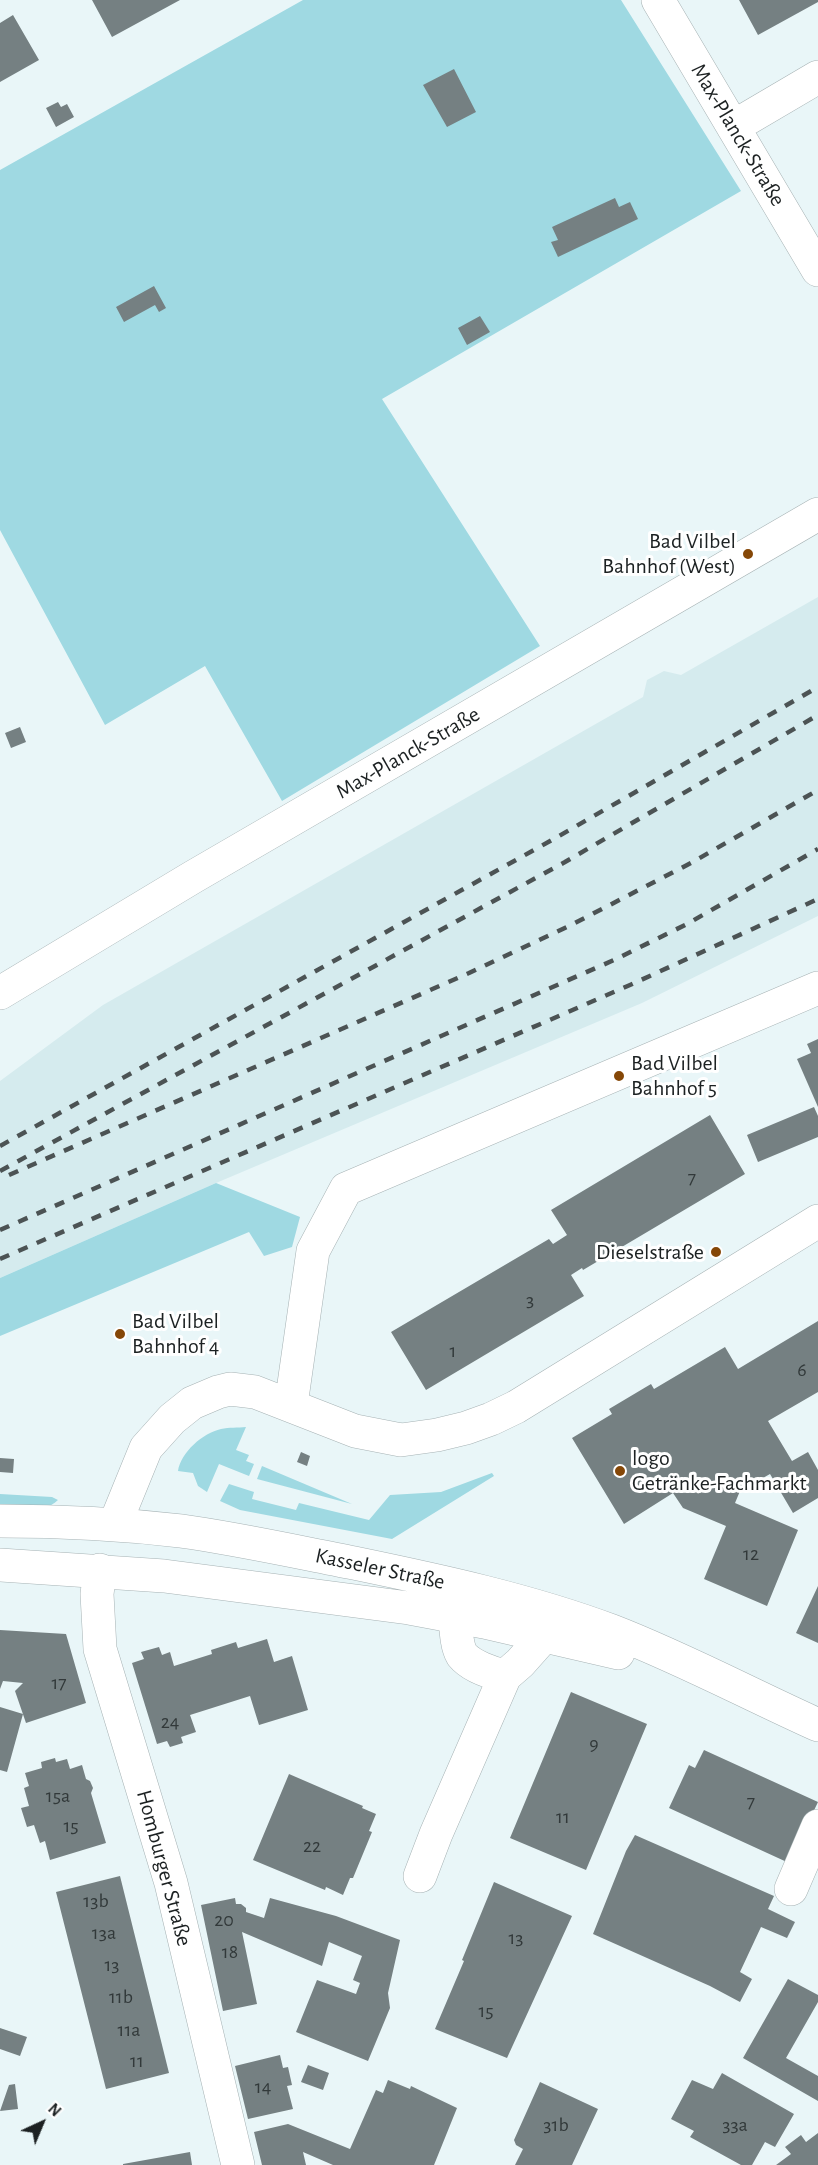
<!DOCTYPE html>
<html>
<head>
<meta charset="utf-8">
<style>
	body { margin:0 }
	#map { position:relative; width:818px; height:2165px; overflow:hidden; background:#e9f6f8; font-family:"Alegreya Sans",sans-serif }
	canvas { display:block }
	.north { position:absolute; left:12px; top:2093px; width:60px; height:60px; -webkit-text-stroke:4px #fff; paint-order:stroke; rotate:44deg; font-size:16px; font-weight:700; line-height:24px; text-align:center; color:#1c2122 }
	.north::after { content:''; display:block; margin:auto; width:21px; height:27px; background:#1c2122; clip-path:polygon(50% 0,100% 100%,50% 72%,0 100%) }
</style>
</head>
<body>
<div id="map">
<canvas width="818" height="2165"></canvas>
<div class="north">N</div>
</div>
<script>
const ctx = document.querySelector('canvas').getContext('2d');
ctx.lineJoin = 'round';
function fillPath(path, color) {
  ctx.fillStyle = color;
  ctx.fill(path, 'evenodd');
}
function trace(path, color, width, dash) {
  ctx.strokeStyle = color;
  ctx.lineWidth = width;
  ctx.lineCap = dash ? 'butt' : 'round';
  ctx.setLineDash(dash || []);
  ctx.stroke(path);
}
function label(font, color, halo, rows, align = 'center') {
  ctx.font = font + ' "Alegreya Sans",sans-serif';
  ctx.lineWidth = 6;
  ctx.setLineDash([]);
  ctx.textBaseline = 'middle';
  ctx.strokeStyle = halo;
  ctx.fillStyle = color;
  for (const [text, x, y, turn = 0] of rows) {
    ctx.save();
    ctx.translate(x, y);
    ctx.rotate((+turn || 0) * Math.PI / 180);
    ctx.textAlign = isNaN(turn) ? turn : align;
    if (halo) ctx.strokeText(text, 0, 0);
    ctx.fillText(text, 0, 0);
    ctx.restore();
  }
}
fillPath(new Path2D(`
	M818 597V916L642 1003 216 1183 0 1278V1081L103 1005 643 697 647 680 664 671 681 675Z`), '#d5ebee');
fillPath(new Path2D(`
	M303 0H621L741 191 382 399 540 646 282 801 205 666 105 725 0 530V170Z
	M216 1183 300 1217 292 1247 264 1256 249 1232 0 1336V1278Z
	M246 1427 236 1450 249 1455 246 1461 254 1464 249 1476 219 1464 207 1492 198 1486 193 1473 178 1471C181 1452 203 1433 221 1429 229 1427 238 1428 246 1427Z
	M262 1466 352 1504 257 1479Z
	M492 1473 494 1476 392 1539 240 1510 220 1501 229 1484 254 1492 252 1499 296 1510 299 1503 369 1520 390 1495 441 1492Z
	M0 1494 52 1497 58 1500C44 1514 18 1509 0 1509Z`), '#9fd9e2');
fillPath(new Path2D(`
	M92 0H180L112 37Z
	M739 0H818V2L758 35Z
	M13 15 39 60 0 82V23Z
	M454 69 476 112 447 127 423 85Z
	M58 102 61 107 67 104 74 117 56 127 46 108Z
	M615 198 619 207 630 202 638 219 558 257 551 242 558 240 552 227Z
	M154 286 166 308 159 312 155 305 124 322 116 307Z
	M480 316 490 332 467 345 458 328Z
	M20 727 26 742 11 748 5 733Z
	M818 1039V1107L797 1059 811 1053 807 1044Z
	M814 1107 818 1116V1137L758 1162 747 1135Z
	M710 1115 745 1174 583 1270 582 1268 571 1275 584 1296 426 1390 391 1332 549 1239 553 1244 567 1235 551 1210Z
	M818 1321V1392L768 1421 792 1461 808 1452 818 1470V1498L793 1513 770 1474 740 1491 735 1503 798 1530 767 1606 704 1579 726 1526 683 1508 673 1493 624 1524 572 1438 612 1414 609 1409 651 1384 654 1389 725 1347 738 1369Z
	M301 1452 310 1456 307 1466 297 1462Z
	M0 1458 14 1459 13 1473 0 1472Z
	M818 1586V1643L796 1633Z
	M0 1630 66 1634 86 1703 26 1723 15 1691 23 1683 3 1681 0 1689Z
	M267 1639 274 1662 292 1656 308 1710 259 1725 250 1696 190 1715 196 1732 181 1737 183 1743 170 1747 167 1741 157 1744 132 1663 144 1659 141 1652 159 1647 162 1655 170 1652 174 1666 212 1654 211 1650 236 1642 238 1648Z
	M571 1692 647 1724 586 1870 510 1838Z
	M0 1707 23 1714 7 1772 0 1770Z
	M704 1750 818 1802 789 1863 669 1808 689 1765 695 1768Z
	M55 1758 56 1762 67 1759 70 1769 82 1765 86 1779 90 1781 93 1788 91 1793 106 1843 50 1860 45 1841 40 1843 34 1825 27 1827 21 1808 29 1806 24 1788 29 1786 25 1773 42 1768 41 1762Z
	M289 1774 363 1806 362 1808 376 1814 369 1831 372 1832 353 1878H350L343 1895 326 1887 325 1890 253 1860Z
	M635 1835 774 1896 768 1909 795 1922 787 1938 761 1927 740 1972 752 1979 740 2002 710 1986 593 1934 626 1851Z
	M120 1876 169 2073 106 2089 56 1892Z
	M494 1882 572 1916 507 2058 435 2029 464 1961 462 1960Z
	M235 1898 236 1904H241L246 1908V1912L264 1918 270 1898 336 1916 400 1940 388 1993 390 2008 368 2061 296 2032 317 1980 356 1994 360 1983 353 1980 362 1956 329 1942 322 1966 242 1932 257 2004 223 2011 201 1905Z
	M788 1979 818 1995V2002L786 2058 818 2076V2101L743 2058Z
	M0 2028 27 2037 20 2056 0 2049Z
	M280 2055 283 2068 288 2067 292 2085 287 2086 293 2109 248 2119 235 2066Z
	M308 2065 329 2073 323 2090 301 2082Z
	M722 2073 794 2114 775 2147 765 2142 752 2165H741L690 2137 694 2131 671 2119 692 2080 713 2089Z
	M388 2080 410 2089 411 2086 457 2108 434 2165H333L303 2152 306 2165H262L254 2132 288 2124 350 2149 376 2090 383 2093Z
	M540 2082 598 2109 572 2165H515L523 2149 516 2145 514 2140Z
	M15 2084 18 2109 0 2111 9 2085Z
	M818 2133V2165H776L791 2154 785 2147 801 2135 806 2142Z
	M190 2152 192 2165H123V2164Z`), '#758082');
const minor = new Path2D(`
	M658 0 818 270
	M733 127 818 77
	M0 993 193 877 818 514
	M291 1405 313 1251 346 1189 818 988
	M115 1524 146 1448 172 1419 192 1403 218 1392 230 1389 255 1392 355 1431 401 1440 437 1435 466 1428 491 1419 516 1407 818 1221
	M100 1570 97 1594 100 1649 171 1883 238 2165
	M455 1616C456 1627 456 1645 462 1655 471 1666 492 1673 505 1676L520 1663 544 1636
	M420 1876 436 1834 505 1676
	M791 1889 818 1826`);
const major = new Path2D(`
	M0 1521C60 1521 121 1524 181 1531 239 1539 297 1552 354 1563 441 1581 529 1600 612 1631 682 1658 749 1694 818 1725
	M0 1565 164 1576 409 1608 484 1622 618 1653`);
trace(minor, '#a6b2b4', 34);
trace(major, '#a6b2b4', 34);
trace(minor, '#fff', 33);
trace(major, '#fff', 33);
trace(new Path2D(`
	M0 1146 552 840 818 687
	M0 1171 565 862 818 715
	M9 1175 469 973 569 926 691 863 818 790
	M0 1230 614 960 687 924 818 849
	M0 1259 630 985 818 899`), '#4c5354', 4.5, [10, 10]);
for (const [x, y, r, color] of [
	[748,554,6,"#854707"],
	[619,1076,6,"#854707"],
	[716,1252,6,"#854707"],
	[120,1334,6,"#854707"],
	[620,1471,6,"#854707"]
]) {
  const dot = new Path2D();
  dot.arc(x, y, r, 0, 2 * Math.PI);
  ctx.fillStyle = color;
  ctx.fill(dot);
  trace(dot, '#fff', 2);
}
label('20px', '#32393a', null, [
	["7",692,1178],
	["3",530,1300],
	["1",453,1351],
	["6",802,1370],
	["12",751,1554],
	["17",59,1683],
	["24",170,1722],
	["9",594,1744],
	["15a",58,1796],
	["7",751,1802],
	["11",563,1817],
	["15",71,1826],
	["22",312,1846],
	["13b",96,1901],
	["20",224,1920],
	["13a",104,1933],
	["13",516,1938],
	["18",230,1952],
	["13",112,1965],
	["11b",121,1997],
	["15",486,2011],
	["11a",129,2030],
	["11",137,2061],
	["14",263,2087],
	["31b",556,2125],
	["33a",735,2125]
]);
label('22px', '#1c2122', '#fff', [
	["Max-Planck-Straße",738,135,59],
	["Max-Planck-Straße",408,753,-30],
	["Kasseler Straße",380,1569,12],
	["Homburger Straße",164,1868,75]
]);
label('22px', '#1c2122', '#fff', [
	["Bad Vilbel",736,541,"right"],
	["Bahnhof (West)",736,566,"right"],
	["Bad Vilbel",631,1063],
	["Bahnhof 5",631,1088],
	["Dieselstraße",704,1252,"right"],
	["Bad Vilbel",132,1321],
	["Bahnhof 4",132,1346],
	["logo",632,1458],
	["Getränke-Fachmarkt",632,1483]
], 'left');
</script>
</body>
</html>
